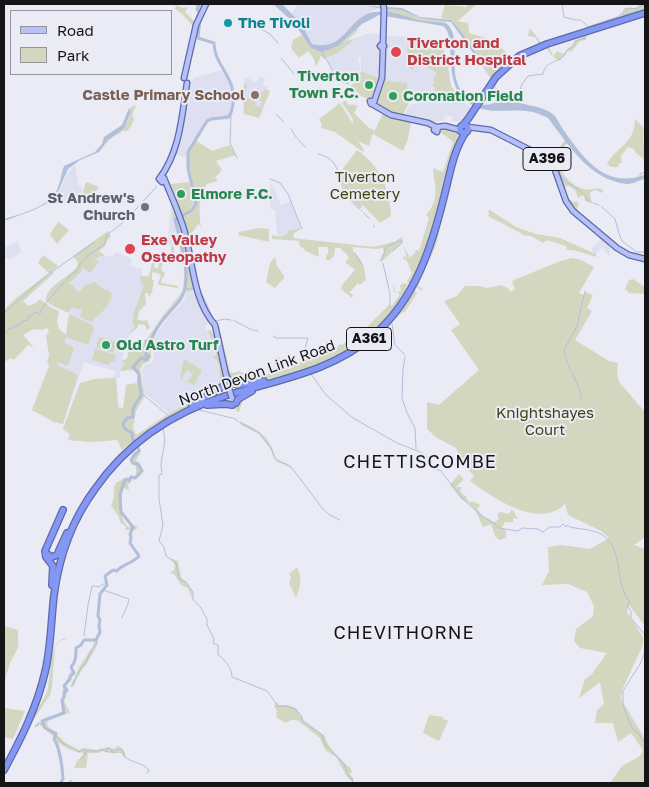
<!DOCTYPE html>
<html>
<head>
<meta charset="utf-8">
<style>
	body { margin:0 }
	#map { position:relative; width:649px; height:787px; overflow:hidden; background:#eaebf4; font-family:"Golos Text",sans-serif }
	canvas { display:block }
	.frame { position:absolute; inset:0; border:5px solid #151518; pointer-events:none }
	.legend { position:absolute; left:10px; top:10px; width:162px; height:65px; box-sizing:border-box; background:#eaebf4; border:1px solid #95959c; margin:0; padding:6px 9px; list-style:none; font-size:15px; color:#151518 }
	.legend li { display:flex; align-items:center; gap:10px; height:25px }
	.legend b { width:25px; border:1px solid #95959c }
</style>
</head>
<body>
<div id="map">
<canvas width="649" height="787"></canvas>
<div class="frame"></div>
<ul class="legend">
<li><b style="height:6px;background:#b6c1f9"></b>Road</li>
<li><b style="height:14px;background:#d3d7c0"></b>Park</li>
</ul>
</div>
<script>
const ctx = document.querySelector('canvas').getContext('2d');
ctx.lineJoin = 'round';
function fillPath(path, color) {
  ctx.fillStyle = color;
  ctx.fill(path, 'evenodd');
}
function trace(path, color, width, dash) {
  ctx.strokeStyle = color;
  ctx.lineWidth = width;
  ctx.lineCap = dash ? 'butt' : 'round';
  ctx.setLineDash(dash || []);
  ctx.stroke(path);
}
function label(font, color, halo, rows, align = 'center') {
  ctx.font = font + ' "Golos Text",sans-serif';
  ctx.lineWidth = 4;
  ctx.setLineDash([]);
  ctx.textBaseline = 'middle';
  ctx.strokeStyle = halo;
  ctx.fillStyle = color;
  for (const [text, x, y, turn = 0] of rows) {
    ctx.save();
    ctx.translate(x, y);
    ctx.rotate((+turn || 0) * Math.PI / 180);
    ctx.textAlign = isNaN(turn) ? turn : align;
    if (halo) ctx.strokeText(text, 0, 0);
    ctx.fillText(text, 0, 0);
    ctx.restore();
  }
}
fillPath(new Path2D(`
	M301 4H375L378 8 361 18 337 41 322 46 312 44 301 23 292 13 298 5Z
	M369 33 381 34 379 43 375 44 376 47 379 48 382 59 381 79 361 71V58L359 57 358 58 360 68 357 78 345 84 339 82 326 58 338 53 356 38Z
	M385 36 408 37 431 41 442 48 448 61 451 86 462 101 472 108 460 122 452 121V116H445L444 121 430 122 404 116 410 105 419 103V101L408 94 407 83 383 80 386 47Z
	M224 70 232 89 231 119 208 121 189 151 188 158 181 156 173 152 183 127 188 86 195 77Z
	M245 77 250 78 249 79 256 82 260 77 265 79 263 85 268 87 267 90 270 91 259 118 243 113V90Z
	M75 165 79 187 83 188 77 201 73 198 68 205 56 198 67 174Z
	M272 184 281 205 291 201 301 229 294 233 293 238 277 236 275 210 270 209V185Z
	M171 205 174 208 173 217 179 239 173 245H169L168 242Z
	M603 238 610 245V256L602 248 595 254 591 249Z
	M18 241 19 247 22 251 10 260 7 257 4 259V248Z
	M97 250 105 256 106 255 111 257 116 252 132 259 129 266 142 269V276H149L144 294 143 307 138 313 137 320 139 321 137 328 127 338 122 360 124 362 120 371V378H116L119 405 91 442 68 440 70 434 63 429 80 383 95 379 113 377 115 375V371L84 362 63 424 54 422 32 410 39 395 41 385 66 337 68 317 77 291 68 283Z
	M195 287 209 321 205 328 210 333 214 344 216 351 215 357 218 365 220 382 200 397 170 414 145 394 142 369 144 366 152 363 153 361 154 339 157 333 171 314 180 306 186 296V289Z`), '#dedff0');
fillPath(new Path2D(`
	M174 4 183 8 188 7 185 12 194 21 197 13 196 4H203L196 22 184 75 182 76 193 26 182 14 175 9 176 7Z
	M477 4 458 21 441 18 445 5 467 7V5Z
	M641 4H645V11L589 28 588 26 619 16 622 14 624 8H635Z
	M386 10H401L421 18 444 21 452 28 447 24 425 21 385 12Z
	M451 20 468 23 469 33 492 40 505 51V54L509 58 539 44 535 37 528 36 530 28 542 44 529 50 492 81 484 65Z
	M359 27 358 30 347 41 356 38 338 53 323 59 322 56H321L316 67 314 59 308 51 299 58 291 48 293 40 302 35 311 48C333 54 344 42 359 27Z
	M587 34 586 40 580 41 571 52 568 51 559 61 553 57 557 51 563 54 572 46 575 40 582 38 583 35 548 46 553 55 552 56 545 46Z
	M410 37C418 39 427 39 434 42 455 52 443 77 455 92 449 99 444 98 436 100L438 96H436L438 93 434 91 436 90 435 88 432 85 435 82 433 80 439 70 437 73 417 61 412 60 416 63 412 70 407 66 411 60 407 58 408 39Z
	M361 71 381 79 375 95 369 99 361 96 350 86 358 80Z
	M383 80 407 83 409 103 403 115C393 113 381 113 375 103Z
	M244 84 247 85 245 97 255 100V106L261 107 262 102 258 100 260 92H263L264 89 270 91 259 118 244 114Z
	M345 100 350 106 351 104 358 106 354 113 369 128 374 130 369 146 360 142 355 136 364 150 363 152 335 132 321 128 322 124 319 119 340 103 353 124V119L342 103Z
	M136 105 132 116 134 118C133 123 131 127 127 131H121L122 132 113 137 105 145C113 132 133 126 130 107L132 108V106Z
	M383 113 411 122 408 139 403 151 373 134Z
	M635 119 644 128C642 140 645 149 645 160L635 152 634 149 628 147 621 156 622 162 619 164 618 167H611L607 164C615 147 635 145 635 119Z
	M445 128 458 131C459 142 451 156 448 167 437 206 431 248 410 284L407 282 412 273 407 261 403 258 405 256 406 258H407L404 247 409 256V258L414 254 416 250 419 251 429 218 426 215 429 211 431 212 430 210C440 194 434 185 433 168L443 172 453 142 446 136 439 132Z
	M195 140 212 151 230 145 236 155 216 161 222 170 215 178 218 181 207 184C199 197 198 212 201 226L198 224 192 233 193 238 189 237 183 216 191 212 196 206 188 161V151Z
	M565 140 567 143C564 147 559 151 559 156 557 171 571 186 584 189 591 191 597 186 603 190L602 193 595 190 590 192 591 201 590 203 585 201 584 195 578 198 575 190 569 186 564 187 569 199 574 202 577 201 579 204 577 209 582 216 568 202 551 160Z
	M357 150C380 166 390 189 391 216L380 223 363 205 360 209C346 195 345 192 339 174Z
	M450 180 451 181 436 246 418 283V286L423 289 422 291 414 286Z
	M86 182 99 187 90 199 85 195 81 202 79 200 83 192Z
	M189 182 194 204 189 211 181 214 170 184Z
	M173 205 178 216 175 218H179L196 289 184 292 177 304 166 314 156 328 151 339H147L164 314 183 291 185 261 181 255 179 243 174 246V254L164 258 161 269 165 274 161 281 162 283 178 286V288L159 285 158 283 161 275 154 272 152 273V280H154L152 292 149 297 148 293H145L146 304 139 311 137 319 143 321 147 320 150 328 147 330 145 325 139 324 137 328 130 333 135 326 132 322 134 319 133 315 144 285 141 283 140 277 149 276 153 258 155 261 154 267 157 269 163 255 171 254V247L179 239 173 217Z
	M490 210 516 227 536 234 560 238 596 254V257L573 250H567L566 246 547 240 543 243 531 236H525C522 233 495 220 488 216L489 214 488 211Z
	M59 222 69 230 57 244 50 235 55 226Z
	M259 228 269 229V242L238 235 239 232Z
	M299 228 300 230 294 233 293 238 373 247 394 242 402 237 403 242 381 262 378 260 381 259 382 254 384 253 383 248 376 249 353 247V252C363 260 365 268 366 281H364L360 285 358 283 351 291H349L353 296 352 298 341 289 342 285 355 270 345 262 349 258 346 253 341 250 342 248H335L334 256 330 260H326V256L328 254V247H318L319 257 306 251 299 245V241L272 239V235L282 237 283 235 285 236 289 230 291 231Z
	M108 231 111 236 106 242 105 246 99 251 105 256H100L97 258 93 257 99 262 90 273 82 267V271L69 283 79 292 85 285 95 282 102 288 111 292 112 297 105 309 91 322 80 317 82 308 80 310 72 307 69 313 53 306 46 301C45 286 68 278 77 267L78 262 73 256Z
	M43 255 58 266 52 271 54 273 23 301 28 306 36 303 40 299 52 308 59 311 57 321 59 329 66 335 69 314 92 325 94 328 88 345 66 337 64 343 70 345 74 348 68 366 58 362 57 365 78 375 63 424 54 422 32 410 49 366 47 360 49 356 46 335 49 332 47 328 43 330 34 329 23 335 34 348 28 345 14 360 11 358 4 362V310L16 298 49 273 38 263Z
	M275 257 277 266 285 277 275 288 266 282 270 263Z
	M572 258 579 259 594 267 579 293 583 295 586 292 593 295 587 308 592 311 575 340 609 361 618 363 617 374 619 382 645 412V537L634 545 645 549V626L629 605 627 612 643 637V645L622 690 621 699 645 739V783H610L622 766 640 756 643 750 631 733 618 742 613 723H595L597 710 604 704 600 682 579 698 585 679 592 674 607 653 580 648 574 641 576 629 593 616 594 606 587 592 568 584 542 585 549 571 548 547 562 545 590 549 609 538 601 531 568 515 565 504C538 530 494 498 470 481L474 476 463 464 456 448 437 438 427 429V402L439 405 479 370 451 330 460 324 444 301 457 296 465 286H480L487 288 500 285 508 288 510 292 515 289 512 282 514 280 558 262Z
	M633 279 645 287V294L629 293 625 289 629 280Z
	M405 283 408 285C401 297 394 309 384 320 347 361 288 379 234 383L227 377 216 327 219 326 230 372 234 373 239 371 243 373 249 372 254 376 257 371 264 375 281 371V369H290L292 364 282 361 269 351C291 369 315 366 327 338L321 350 327 354 333 349H336L340 344 342 345C346 341 353 341 356 334L355 331 360 329 364 330 389 305 392 306 400 294 394 292 393 287 397 285 394 287 396 293 401 291 400 285Z
	M413 288 417 293 405 312H403L362 349 327 368 255 392 243 400 239 412H237L235 407 238 402 254 391 279 383 367 343Z
	M210 330C217 335 226 374 224 383L203 398 154 425 122 450 117 440 91 442 68 440 70 434 63 429 80 383 95 379 116 378 118 407 123 408 126 385 137 383 138 373 133 370 120 371 124 363 122 360 127 359 128 353 137 342 140 343 151 344V356L150 361 143 364 140 369 145 396 136 411 133 428 136 435 165 416 200 397 219 383C220 375 221 362 213 357L216 355V351L208 331Z
	M99 337 117 342 113 353 96 347Z
	M95 349 116 355 114 362 111 361 109 365 92 360Z
	M184 359 202 370 194 385 186 381 189 380 193 373 187 370 182 378 184 380 180 378Z
	M239 421C259 430 270 436 276 459L290 465 293 467 277 462 270 448 259 434 241 425Z
	M139 444 141 452 136 460 141 465 143 471 137 479H134L136 474V466L131 464 130 459 133 454 137 451V447Z
	M459 474 464 479 456 487H462L460 490 464 496 467 495 466 498 469 502H475L480 505 477 509 483 516 491 520 493 523 499 519 497 514 501 512 509 514 512 509 518 519 513 518V522H505L502 528 506 531V538L499 540 495 536 491 524 483 527 475 509 469 503 461 499 451 486 450 485Z
	M126 477 128 479 130 477 132 480 128 485 129 490 124 488C119 498 122 510 123 520L128 527 131 526V523L138 528 133 531 131 537 129 534 131 530H125L126 527 120 522 119 517 111 505C116 499 112 490 116 483Z
	M170 558 178 561 181 577C189 586 193 588 193 601L188 588 181 585 174 574 169 573 174 570 175 565Z
	M296 568H297C303 579 300 586 296 598L289 583 291 578 289 574Z
	M4 626 18 630V645L19 646 10 663 4 684Z
	M64 638H68L60 641 55 647 52 686 50 695 34 719C36 709 45 699 48 688 51 672 47 646 64 638Z
	M95 639H98C96 656 79 669 74 686L70 687 80 666 92 648Z
	M72 670 75 673 66 686 68 691 64 701 70 713 57 716 47 722 48 727 57 732 58 736 72 748 79 750 84 748 97 750 108 747 115 749 117 746C124 747 125 753 126 759L121 753C114 753 109 754 103 751L99 753H88L86 768H74L77 761 83 755V753C76 753 64 748 59 742L61 768 54 737 40 725 37 727 35 725 41 723 42 719H47L63 711V687Z
	M276 702 279 705H286L296 708 303 720 325 736C326 747 342 760 351 769L352 773H349L353 778V783L347 777 336 757 325 750 320 738 297 720H292L285 723 276 717 277 711 274 706Z
	M4 708 25 711 13 739 4 737Z
	M429 715 444 717 443 719 448 721 439 741 423 733Z`), '#d3d7c0');
fillPath(new Path2D(`
	M273 4H282L301 23 312 44C346 52 347 17 374 12 391 9 408 18 424 21 432 22 440 22 447 24 466 41 439 84 475 102 484 107 493 105 501 99V96L482 65 451 22 421 18 401 10 382 9 369 6 402 8 420 17 451 20C462 32 476 52 484 67 490 76 494 89 502 96 514 106 542 103 555 116 558 120 561 127 565 132 584 159 606 189 644 175H645V179C638 180 634 184 627 184 589 180 569 145 548 118 518 101 491 121 466 101 441 80 458 36 443 26L379 15 362 24 338 46 322 52 311 48 294 23Z
	M129 108 131 112 124 128 108 140 99 152 80 160 68 169 57 194 51 201 34 210 4 221V219C20 214 46 208 56 192 60 185 61 174 64 166L95 152 102 144 104 137 122 125Z`), '#b1bfda');
trace(new Path2D(`
	M562 4 564 17 575 20H581L588 27
	M624 15 645 10
	M247 19 254 24
	M256 26 270 34
	M588 27 618 17 628 8 637 9 639 6H642V4
	M270 34 278 43
	M322 52 338 80 349 84
	M281 58 294 74
	M513 100 515 97 520 93 521 86 528 76 543 74C546 60 556 64 564 56 566 54 566 51 568 49L572 47 576 41 585 38
	M276 114 284 122
	M231 115 230 143 237 158
	M291 129 296 137 305 147
	M318 154C343 160 335 177 346 194 349 200 355 204 359 209
	M556 166C555 155 559 148 567 141
	M558 172C565 185 571 183 580 191 589 199 584 200 599 205
	M640 177V174L645 172
	M270 179 280 183 288 194 302 229
	M601 206 615 219 620 237 623 242 637 252H645
	M361 210 362 211
	M364 213 370 219
	M374 225V227
	M354 252 363 266
	M382 260 386 247 401 240 402 243 393 251
	M383 263 390 294V307
	M199 288 213 318
	M185 289H195
	M4 313 46 276 93 243
	M233 320 252 330
	M215 321 225 319 231 320
	M392 324 395 345 405 355
	M253 330 258 331
	M4 334 10 328 12 329 13 326 16 327 18 324 20 325 21 322 27 320 29 316 32 315 35 312 40 314C41 305 66 281 73 273L77 271C82 256 93 253 105 244L106 236 127 219 157 186
	M273 336 277 338H308L302 358
	M405 357 403 369 402 398 407 413 415 428 416 449
	M566 358 564 350 577 326 585 291
	M566 359 570 369
	M304 365 306 367
	M227 368 232 379
	M572 372 579 388
	M311 374 326 395 353 418 397 443 420 452 430 459 432 465 437 470H440L462 498 483 517 494 523 499 528 517 531 523 528 538 529 543 532 550 527H560L563 524 566 527 567 525 570 527C579 529 589 529 599 533 622 544 616 575 624 592 625 596 628 599 630 602L627 606 631 611V618L645 635
	M579 389 581 393V401
	M141 393 169 416
	M199 410 236 419 238 422
	M240 422 259 433 271 448 275 459 292 468 323 509 330 515 340 520
	M163 428 165 440 161 464 162 474 159 475V499L163 525 159 541 164 547 166 556 176 563 179 579 186 582 193 592V599L201 608 207 619V625L214 639 213 643 218 645V655C225 659 232 669 232 677L267 691 278 706H286L295 709 301 715 303 721 322 735 325 744 344 764 347 773 352 779 353 783
	M95 586 98 587 106 583
	M103 590 129 599C128 607 124 611 122 618
	M84 636 88 605 92 586H94
	M645 652 640 664 623 691V705L628 719 633 729 638 733 645 744
	M72 686 82 666 85 665 91 650 97 644 96 640
	M35 727 38 723H43
	M56 737 59 738 62 743 76 749 79 752 84 749 86 751 85 755 81 758
	M119 750 122 749V752H124V756C131 763 142 762 149 770L147 773
	M87 751H98L101 749 107 752 106 749 109 748 113 753 114 750H118
	M68 783 71 780 73 783`), '#b1bfda', 1);
trace(new Path2D(`
	M199 4 197 9 201 14
	M133 440 132 433 125 429 123 424 127 418 133 417C131 408 137 402 141 396 141 387 138 383 139 374L133 367 141 358H143L145 360 149 357V356H146V341H151C156 326 167 315 177 304 196 284 180 242 175 219L191 211 196 204 188 168V152L207 121 211 119 228 117C234 112 234 95 232 87 227 71 214 60 214 43L198 38 200 19
	M62 783 61 782 63 779C62 766 61 751 54 739L56 734 45 728 42 721 64 713 62 700 64 697V692L67 690 64 686 70 679V676L74 673 71 667C76 662 76 656 76 648L81 645 84 640H96L100 632 99 626 100 620 98 616 100 594 107 585 105 576 113 570 117 571C122 564 132 564 139 556L130 543 131 537 130 534 133 527 121 512 120 494 125 480 127 479 129 481 131 477 135 478 142 471 138 464 133 463 131 460 135 454 139 451 137 444`), '#b1bfda', 3);
const major = new Path2D(`
	M383 4 384 8 383 45
	M382 44 384 46 382 48 380 46Z
	M184 78 196 25 206 4
	M370 101H373V104H371Z
	M374 102 382 78 383 48
	M372 104 391 115 428 123 438 128 437 132 434 130 435 127
	M437 127 445 126 460 130
	M468 127 491 130 544 157 554 167 566 201 573 211 617 248 629 255 645 259
	M161 176 164 178C171 196 180 214 185 233 193 263 193 300 215 325L226 375 230 383 229 388
	M164 179 162 182 159 179C180 152 182 115 187 83`);
const highway = new Path2D(`
	M460 129a4 4 0 1 1 8 0a4 4 0 1 1-8 0Z
	M463 125 468 119 496 77 519 56 547 44 645 13
	M230 382 238 385 264 381
	M236 403 238 399 252 391
	M192 405 222 387 226 383
	M207 405 226 404 232 405
	M47 554 52 557 57 555 67 533
	M52 585 53 566 46 557 45 551 63 510
	M4 770C21 739 37 707 45 672 51 647 51 621 54 595 59 557 72 520 95 489 127 443 172 413 225 396 276 380 332 372 374 335 416 298 432 246 445 193 450 173 454 149 466 132`);
trace(major, '#5e6aa8', 7);
trace(highway, '#5e6aa8', 8);
trace(major, '#b6c1f9', 4.5);
trace(highway, '#8597f5', 5.5);
const majorBridge = new Path2D(`
	M229 389 232 398`);
trace(majorBridge, '#5e6aa8', 7, []);
trace(majorBridge, '#b6c1f9', 4.5);
for (const [x, y, r, color] of [
	[228,23,5,"#0f9aa8"],
	[396,52,6,"#e0444e"],
	[369,85,5,"#2e9e5b"],
	[255,95,5,"#8d6e63"],
	[393,96,5,"#2e9e5b"],
	[181,194,5,"#2e9e5b"],
	[145,207,5,"#6b7280"],
	[130,249,6,"#e0444e"],
	[106,345,5,"#2e9e5b"]
]) {
  const dot = new Path2D();
  dot.arc(x, y, r, 0, 2 * Math.PI);
  ctx.fillStyle = color;
  ctx.fill(dot);
  trace(dot, '#eaebf4', 2);
}
for (const [x, y, w] of [
	[547,159,48],
	[369,339,45]
]) {
  const box = new Path2D();
  box.roundRect(x - w / 2, y - 11.5, w, 23, 4);
  ctx.fillStyle = '#eaebf4';
  ctx.fill(box);
  trace(box, '#151518', 1);
}
label('bold 14px', '#151518', null, [
	["A396",547,159],
	["A361",369,339]
]);
label('bold 15px', '#0d838f', '#eaebf4', [
	["The Tivoli",238,23]
], 'left');
label('bold 15px', '#be3a42', '#eaebf4', [
	["Tiverton and",407,43],
	["District Hospital",407,60],
	["Exe Valley",141,240],
	["Osteopathy",141,257]
], 'left');
label('bold 15px', '#27864d', '#eaebf4', [
	["Tiverton",359,76,"right"],
	["Town F.C.",359,93,"right"],
	["Coronation Field",403,96],
	["Elmore F.C.",191,194],
	["Old Astro Turf",116,345]
], 'left');
label('bold 15px', '#785e54', '#eaebf4', [
	["Castle Primary School",245,95]
], 'right');
label('15px', '#3e420f', '#eaebf4', [
	["Tiverton",365,177],
	["Cemetery",365,194],
	["Knightshayes",545,413],
	["Court",545,430]
]);
label('bold 15px', '#5b616d', '#eaebf4', [
	["St Andrew's",135,198],
	["Church",135,215]
], 'right');
label('15px', '#151518', '#eaebf4', [
	["North Devon Link Road",257,373,-20]
]);
ctx.letterSpacing = '1px';
label('18px', '#151518', '#eaebf4', [
	["CHETTISCOMBE",420,462],
	["CHEVITHORNE",404,633]
]);
ctx.letterSpacing = '0px';
</script>
</body>
</html>
